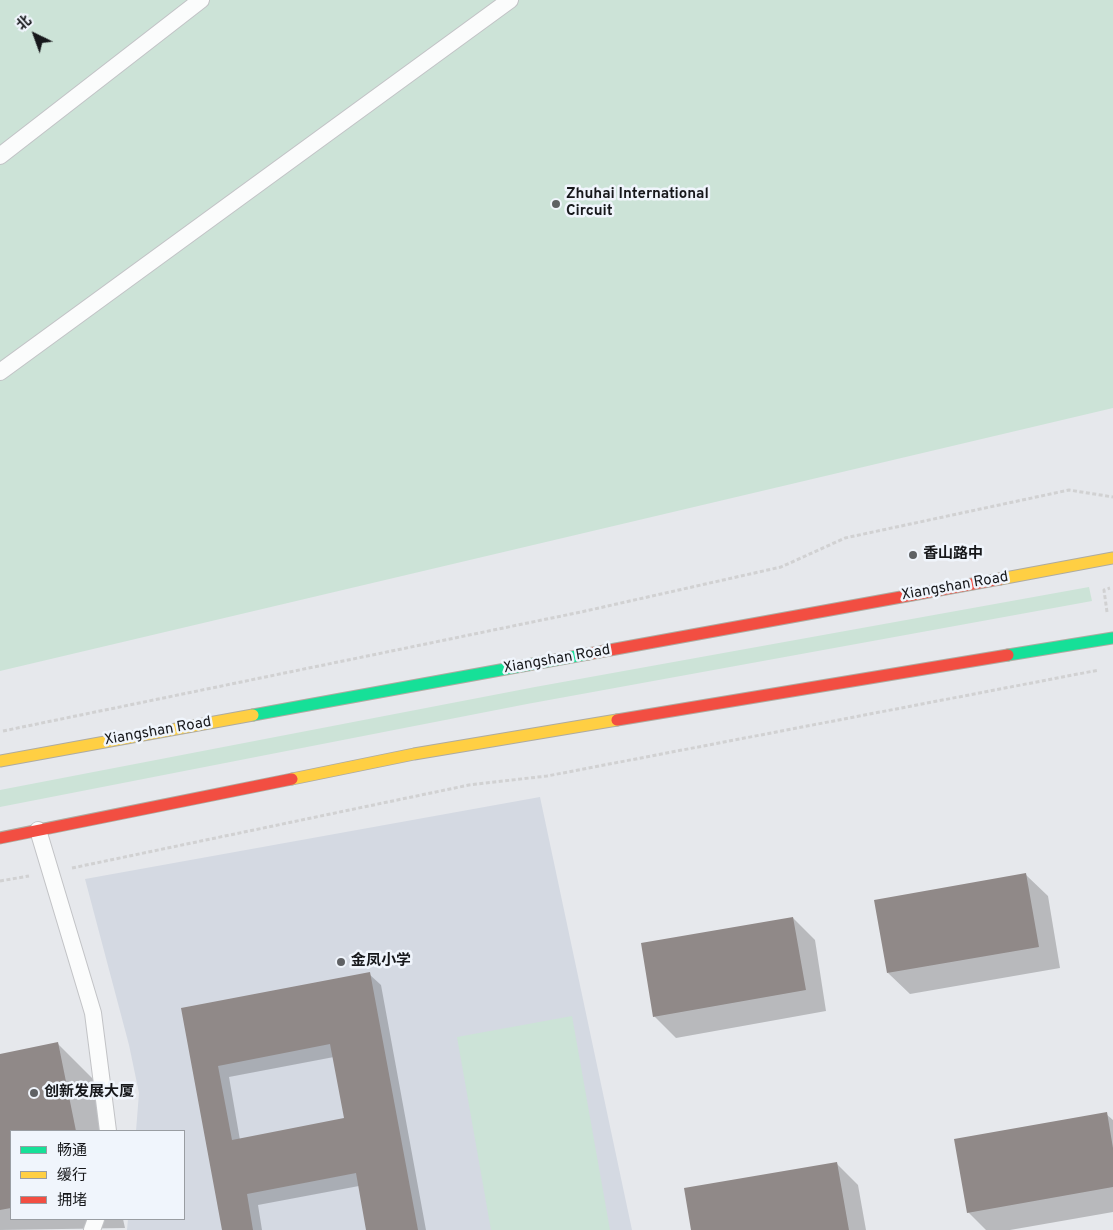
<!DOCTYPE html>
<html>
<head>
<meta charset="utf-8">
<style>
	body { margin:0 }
	#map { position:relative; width:1113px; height:1230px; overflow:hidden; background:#e6e8ec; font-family:Overpass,"Noto Sans SC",sans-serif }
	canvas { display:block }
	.legend { position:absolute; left:10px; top:1130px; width:175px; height:90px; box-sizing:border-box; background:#f0f5fc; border:1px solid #999da2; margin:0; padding:6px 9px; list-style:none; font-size:15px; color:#17181b }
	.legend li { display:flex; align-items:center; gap:10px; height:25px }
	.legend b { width:25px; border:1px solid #999da2 }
	.north { position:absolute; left:10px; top:10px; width:50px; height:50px; -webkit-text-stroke:4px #f0f5fc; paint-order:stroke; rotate:318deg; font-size:14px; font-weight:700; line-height:20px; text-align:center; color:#17181b }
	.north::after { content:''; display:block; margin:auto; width:18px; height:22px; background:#17181b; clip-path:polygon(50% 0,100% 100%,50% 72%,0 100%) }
</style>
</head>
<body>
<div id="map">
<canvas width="1113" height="1230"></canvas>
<ul class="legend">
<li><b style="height:6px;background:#16e098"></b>畅通</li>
<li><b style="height:6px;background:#ffcf43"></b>缓行</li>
<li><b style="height:6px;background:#f24e42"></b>拥堵</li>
</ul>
<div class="north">北</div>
</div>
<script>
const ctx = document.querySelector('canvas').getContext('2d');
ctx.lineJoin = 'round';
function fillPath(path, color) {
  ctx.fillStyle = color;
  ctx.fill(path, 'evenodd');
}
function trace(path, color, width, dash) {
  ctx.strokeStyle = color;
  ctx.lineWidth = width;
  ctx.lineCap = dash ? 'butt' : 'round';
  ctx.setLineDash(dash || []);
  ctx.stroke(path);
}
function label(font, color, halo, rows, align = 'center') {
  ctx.font = font + ' Overpass,"Noto Sans SC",sans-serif';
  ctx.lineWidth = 5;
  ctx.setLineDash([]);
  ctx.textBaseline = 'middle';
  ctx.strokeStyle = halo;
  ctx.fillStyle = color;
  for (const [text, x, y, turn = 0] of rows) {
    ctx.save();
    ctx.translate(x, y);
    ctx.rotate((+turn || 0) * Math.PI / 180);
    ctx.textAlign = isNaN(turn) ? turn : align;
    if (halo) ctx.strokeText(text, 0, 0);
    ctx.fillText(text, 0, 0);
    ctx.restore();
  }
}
fillPath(new Path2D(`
	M540 797 632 1230H127L128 1219H184V1131H136L139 1093 129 1045 85 879Z`), '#d4d9e2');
fillPath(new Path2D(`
	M0 0H1113V408L0 671Z
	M1089 587 1092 601 527 704 0 807V790L535 687Z
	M572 1016 610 1230H491L457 1037Z`), '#cce3d7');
fillPath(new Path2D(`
	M1026 875 1048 896 1060 968 910 994 888 973Z
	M793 918 815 940 826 1011 676 1038 654 1016Z
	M369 974 381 985 426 1230H368L359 1186 258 1205 262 1230H223L182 1009ZM334 1057 346 1119 240 1140 229 1077Z
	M58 1044 95 1081 105 1131H11V1219H123L125 1228 0 1230V1055Z
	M1106 1114 1113 1120V1212L1010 1230H986L968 1212Z
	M836 1163 858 1185 866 1230H693Z`), '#0003');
fillPath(new Path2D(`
	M1026 873 1039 947 887 973 874 900Z
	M793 917 806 990 653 1017 641 943Z
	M370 972 418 1230H366L356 1173 247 1194 253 1230H222L181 1008ZM330 1044 344 1118 232 1140 218 1066Z
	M58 1042 76 1131H11V1208L0 1210V1054Z
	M1107 1112 1113 1148V1187L967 1213 954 1139Z
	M837 1162 849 1230H691L684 1188Z`), '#908988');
const lane = new Path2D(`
	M0 156 201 0
	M0 372 510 0
	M38 830 93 1013 108 1131
	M92 1230 96 1219`);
const fast = new Path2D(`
	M1008 655 1113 638
	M253 715 588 654`);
const slow = new Path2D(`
	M1000 579 1113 558
	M0 761 253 715
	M292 779 414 754 617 720`);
const jam = new Path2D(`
	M588 654 1000 579
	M617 720 1008 655
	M0 838 292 779`);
trace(lane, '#c2c3c6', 18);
trace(fast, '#aeaba1', 13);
trace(slow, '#aeaba1', 13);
trace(jam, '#aeaba1', 13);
trace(new Path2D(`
	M1107 612 1104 590 1110 588
	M3 731 581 612 781 567 845 538 1069 490 1113 497
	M72 868 469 785 547 776 1099 670
	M0 881 29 876`), '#d1d1d2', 3, [4, 2.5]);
trace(lane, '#fbfcfc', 16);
trace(fast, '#16e098', 11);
trace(slow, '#ffcf43', 11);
trace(jam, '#f24e42', 11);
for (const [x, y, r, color] of [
	[556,204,5,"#5f6164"],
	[913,555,5,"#5f6164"],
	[341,962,5,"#5f6164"],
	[34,1093,5,"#5f6164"]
]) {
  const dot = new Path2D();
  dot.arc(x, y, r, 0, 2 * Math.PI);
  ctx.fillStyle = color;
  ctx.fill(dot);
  trace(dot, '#f0f5fc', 2);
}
label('bold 15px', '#17181b', '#f0f5fc', [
	["Zhuhai International",566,195],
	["Circuit",566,212],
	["香山路中",923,555],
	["金凤小学",351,962],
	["创新发展大厦",44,1093]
], 'left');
label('15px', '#17181b', '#f0f5fc', [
	["Xiangshan Road",955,587,-10],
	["Xiangshan Road",557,660,-10],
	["Xiangshan Road",158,732,-10]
]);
</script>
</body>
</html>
